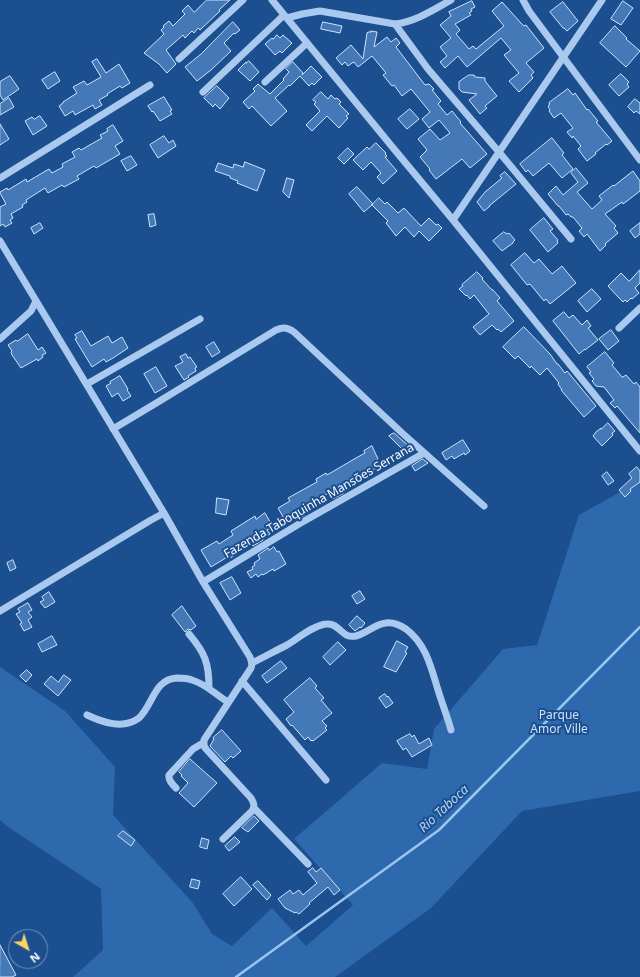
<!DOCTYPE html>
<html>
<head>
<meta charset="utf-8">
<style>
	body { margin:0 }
	#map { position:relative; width:640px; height:977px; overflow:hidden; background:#1b4f8f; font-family:"Noto Sans",sans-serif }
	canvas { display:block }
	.north { position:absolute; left:8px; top:929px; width:40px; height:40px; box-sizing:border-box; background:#1b4f8f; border:1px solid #7695bc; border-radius:50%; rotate:141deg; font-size:11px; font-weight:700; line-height:16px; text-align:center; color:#fff }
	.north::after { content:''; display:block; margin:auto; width:14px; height:18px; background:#ffd166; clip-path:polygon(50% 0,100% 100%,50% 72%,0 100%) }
</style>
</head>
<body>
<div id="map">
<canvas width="640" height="977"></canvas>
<div class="north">N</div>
</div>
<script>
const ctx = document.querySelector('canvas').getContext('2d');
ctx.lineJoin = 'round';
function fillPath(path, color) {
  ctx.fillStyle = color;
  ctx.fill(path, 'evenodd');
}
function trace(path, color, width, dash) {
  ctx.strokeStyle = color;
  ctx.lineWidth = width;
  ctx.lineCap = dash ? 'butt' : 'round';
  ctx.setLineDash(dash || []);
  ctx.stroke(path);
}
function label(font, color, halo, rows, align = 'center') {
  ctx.font = font + ' "Noto Sans",sans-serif';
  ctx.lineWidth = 4;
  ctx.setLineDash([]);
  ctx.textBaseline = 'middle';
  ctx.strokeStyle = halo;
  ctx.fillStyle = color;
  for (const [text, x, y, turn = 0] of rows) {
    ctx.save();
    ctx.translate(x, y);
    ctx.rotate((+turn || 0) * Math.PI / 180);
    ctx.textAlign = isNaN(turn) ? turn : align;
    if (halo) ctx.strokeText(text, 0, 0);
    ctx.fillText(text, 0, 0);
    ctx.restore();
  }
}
fillPath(new Path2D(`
	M640 481V791L522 811 431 908 335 977H73L103 950 101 889 8 827 0 820V667L65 711 115 767 113 815 193 903 212 934 232 946 272 908 306 946 353 905 294 839 382 763 427 769 434 729 503 649 537 645 579 515Z`), '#2e69ad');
trace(new Path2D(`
	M236 977 439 830 640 627`), '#9cc4f0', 2.5);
const building = new Path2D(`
	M207 0H230L219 10 220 11 200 30 198 28 194 33 192 31 185 38 183 35 166 50 176 64 167 73 159 64 144 53 164 34 161 30 164 27 163 26 169 21 173 26 185 14 182 11 188 5 194 12Z
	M472 1 475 7 471 9 472 11 469 13 471 15 455 24 460 30 456 34 469 49 473 46 476 49 504 26 492 11 502 2 520 22 524 26 526 25 544 48 526 63 534 72 531 75 533 78 519 92 509 81 519 73 504 55 511 50 501 38 467 67 458 56 445 68 440 62 447 56 440 47 451 38 440 25 451 16 449 12Z
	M623 1 633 8 621 25 611 19Z
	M563 2 578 21 567 31 564 28H563L550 12Z
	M233 22 240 30 235 34 234 33 224 43 231 51 211 70 197 81 185 67 201 54Z
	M323 22 342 26 340 33 321 29Z
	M615 26 627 38 626 39 640 51 626 67 600 43Z
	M371 31 377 32 374 47 387 37 391 42 396 38 400 43 396 47 425 85 429 84 434 89 432 90 441 101 438 104 447 115 452 111 461 122 460 123 487 154 470 168 462 159 436 179 429 170 430 169 420 157 427 150 418 139 430 129 440 140 450 133 439 120 429 128 422 119 430 112 411 89 402 96 394 85 392 86 383 75 386 73 372 56 358 67 354 62 352 63 348 66 345 62 342 65 336 58 351 45 363 59 367 33 368 32H371Z
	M277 35 280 38 283 35 292 43 282 53 280 51 275 55 265 44 272 38 273 39Z
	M97 59 106 73 119 64 130 83 122 88 120 86 107 94 108 95 99 100 102 105 95 109 93 105 75 115 73 111 65 116 59 106 63 103V102L77 93 73 87 84 81 87 85 101 77 92 62Z
	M249 61 259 72 250 81 238 70 246 62V63Z
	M293 62 303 73 302 75 311 66 322 77 314 85 312 83 309 86 300 76 290 86 289 85 275 98 287 111 271 126 252 106 249 109 243 102 255 91 253 89 258 84 270 94 284 80 283 79 289 72 286 69Z
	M55 72 60 81 48 89 42 80Z
	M621 74 629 82 627 84 629 87 619 96 609 85Z
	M469 75H474L475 77 485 78V81L497 96 485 106 487 108 480 114 469 100 477 94 462 92 459 89V82Z
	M10 76 19 89 3 100 0 95V82Z
	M217 86 229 98 220 109 215 104 213 107 204 98Z
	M568 89 573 95 575 93 587 110 588 109 598 121 596 122 612 141 607 145 606 144 595 153 596 154 587 161 578 149 581 146 573 136 572 138 567 132 573 128 561 113 554 118 549 111 550 110 548 106 550 104 549 103Z
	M321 92 328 99 331 95 335 99 337 98 341 102 339 104 349 114 346 116 348 118 339 128 327 116 312 131 306 125 320 111 314 104 316 102 313 100Z
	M164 97 172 110 170 111 172 114 160 121 153 111 152 112 148 106Z
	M9 98 14 107 0 115V104Z
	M635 99 640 103V114L636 111 634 113 628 107Z
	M410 109 419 119 407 129 398 119Z
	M40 116 47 126 33 135 25 121 32 117 34 119Z
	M0 124 9 139 0 145Z
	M113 125 123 141 115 146 120 154 96 168 94 166 77 176 79 179 64 187 62 185 48 193 45 188 26 200 27 202 22 205 23 207 11 214 13 218 10 220 12 223 5 227 3 224 0 226V207L6 204 0 193V192L7 188 8 190 26 179 27 182 49 169 52 173 63 167 62 164 75 157 72 152 79 148 81 150 102 138 100 135 108 131 107 129Z
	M164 136 169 143 173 140 176 146 158 158 150 145Z
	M552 138 564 153 562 155 573 169 562 178 549 163 533 176 528 170 526 172 520 164Z
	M376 143 386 153 385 154 387 156 385 157 397 171 383 184 377 177 381 173 371 162 363 170 353 160 367 147 369 149Z
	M348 148 354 154 344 164 338 158Z
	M131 156 137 165 127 171 121 161Z
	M245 162 265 170 257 191 237 183 238 181 230 178V176L215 171 218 163 233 168 234 164 243 167Z
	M576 168 588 183 577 192 592 209 602 200 599 196 613 185 614 186 633 171 640 181V191L623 204 622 202 605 214 616 226 614 228 618 233 605 244 606 245 600 251 587 234 584 237 579 231 582 228 573 217H571L568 214 566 215 559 206H558L548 194 556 186 563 195 578 182 571 173Z
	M505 172 516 184 489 206H490L484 211 477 202 485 192 502 178 500 176Z
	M287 178 294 180 289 198 283 192Z
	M357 187 373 204 364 212 349 194Z
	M379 198 385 204 387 202 398 213 404 208 421 226 429 218 436 225 438 224 442 228 429 241 419 231 414 237 405 227 396 236 386 223 388 221 372 205Z
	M154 214 156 225 150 227 148 215Z
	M544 218 553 229 550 231 558 240 557 241 558 243 548 252 530 230Z
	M40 223 43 228 34 234 31 228Z
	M640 223V234L635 238 630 231Z
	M504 232 507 234 509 233 515 240 513 242V243L502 251 493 241Z
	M525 253 534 263 539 259 552 274 562 266 576 283 550 304 546 299 544 301 530 284 527 285 511 265Z
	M640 270V283L635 288 639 293 632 299 631 298 627 302 625 300 623 302 620 299 608 286 621 273 629 281Z
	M477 272 483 278 482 279 491 289 493 290 500 298 497 301 514 321 501 332 498 329 497 330 492 325 480 335 473 327 489 314 474 295 470 299 467 295 466 296 459 289 463 286 462 285Z
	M592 289 601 299 587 312 578 301Z
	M564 312 569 318 573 315 582 325 587 320 591 326 588 328 598 340 585 350V349L579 354 553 321Z
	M524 327 550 354 557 364H558L565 373 567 371 596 406 584 417 561 390H562L558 384 559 383 547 368 540 375 531 366 530 368 518 356 515 359 503 347Z
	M611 330 619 341 608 350 599 339Z
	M82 331 91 346 108 336 112 343 122 337 128 348 113 358 106 362 104 359 92 367 75 339 77 338 75 335Z
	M28 334 38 350 42 347 46 353 42 355 43 357 38 361 37 359 21 368 12 355 11 352 12 351 8 345 16 340 17 341Z
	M214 342 220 352 212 357 206 347Z
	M605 352 614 363 612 365 622 377H623L626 375 634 384 636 382 640 387V433L617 406 615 408 610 403 614 400 604 387 596 386 592 381 594 379 589 373 591 372 587 367Z
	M186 354 188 358 190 357 192 360 197 367 195 368 196 371 188 376 189 377 184 380 175 366 183 362 180 357Z
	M156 367 167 386 155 393 144 374Z
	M120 376 128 389 127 390 131 396 123 401 118 393 112 397 106 386 111 383 110 382Z
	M608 423 615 431 612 433 613 435 602 446 593 436 596 432 601 428V429Z
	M394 433 411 448 406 453 389 436Z
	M463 440 470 451 465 455 464 453 454 459 452 456 446 460 442 453Z
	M372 446 378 459 375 461 379 467 357 480 354 476 340 485 344 493 333 499 329 493 318 499 317 498 311 502 301 507 306 514 299 519 297 515 286 522 278 508 290 501 288 498 317 482 316 479 326 473 327 475 356 458 365 453 364 451Z
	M423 459 428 463 415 471 412 466Z
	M637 467 640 471V482L630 489 631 491 625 497 619 490 632 478 629 474Z
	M607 472 614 481 608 485 602 476Z
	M217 498 229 500 226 515 216 513Z
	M265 513 273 527 267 530 270 534 263 539V540L253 546 248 539 237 546 238 547 235 549 237 554 230 558 229 556 211 567 201 550 217 541 219 544 233 535 231 531 255 516 256 519Z
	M274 547 277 552 279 551 286 564 274 571 273 569 263 575 262 574 258 577 256 574 251 578 247 572 253 569 252 567 255 565 254 563 260 559 258 555 268 548 269 550Z
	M13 560 16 568 10 571 7 563Z
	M232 577 241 593 230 600 220 583Z
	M360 591 365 599 357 604 352 596Z
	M49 592 55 602 45 608 40 602 44 600 42 597Z
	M28 603 32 610 28 612 32 617 28 620 32 627 24 631 20 624 22 623 16 614 20 612 18 609Z
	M182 606 196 626 191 630 188 629 185 632 172 615Z
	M357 616 365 623 361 628 360 627 355 631 349 625Z
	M52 636 57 645 42 652 38 644Z
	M397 641 408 647 405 652 407 653 396 672 384 667Z
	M338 642 346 650 330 665 323 657Z
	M281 661 287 668 267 683 262 676Z
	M27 670 32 675 26 682 20 676Z
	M64 675 71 680 58 696 44 684 51 676 58 682Z
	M310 678 317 686 315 688 324 698 321 700 332 713 322 721 327 726 325 728 327 730 313 741 312 740 311 741 308 737 305 740 292 725 291 726 286 719 294 712 284 700Z
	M385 694 387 697 388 696 393 703 386 708 379 698Z
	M222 730 241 751 233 758 231 756 225 762 210 746 214 739 213 738Z
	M410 734 412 737 414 735 419 744 429 738 432 745 412 757 406 748 403 750 397 741Z
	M190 759 217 783 194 807 179 793 188 783 181 776 182 775 179 772Z
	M254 816 259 821 248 832 242 828Z
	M123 831 135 840 131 846 118 836Z
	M235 837 240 842 229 851 225 846Z
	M202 838 209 840 207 849 200 847Z
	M313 868 316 872 321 868 340 890 334 895 328 887 309 903 310 904 299 914 296 912 295 913 285 908 278 899 290 890 293 894 299 890 303 895 317 883 308 872Z
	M241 877 252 889 234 906 223 894Z
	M192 879 200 881 198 889 190 887Z
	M258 881 271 895 267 900 253 885Z
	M0 945 16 975 12 977H0Z`);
fillPath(building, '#4478b7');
trace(building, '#cfe3fa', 1);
trace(new Path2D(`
	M272 0 394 149 453 220 640 451
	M523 0 529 11 640 160
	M287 18 302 14 320 11 395 24C415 22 433 10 451 0
	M395 24 428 69 499 152 571 239
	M179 59 243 0
	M265 82 307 43
	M203 92 284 15
	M0 178 150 85
	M453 220 602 0
	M0 241 164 513 203 582 250 657C251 661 253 664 251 668L204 740V746L206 749 251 798C254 803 255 806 252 811L223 839
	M619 328 640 308
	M0 339 31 311 36 301
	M87 384 200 319
	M113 429 158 402 276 330C283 327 287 327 294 332L401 432 484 506
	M203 582 299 524 424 453
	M0 611 151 520 164 513
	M189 634C205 653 209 663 209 688
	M252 663C264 657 275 651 287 645 297 639 315 624 327 624 340 623 341 639 356 636 367 633 375 624 386 623 393 622 400 625 406 629 426 644 431 667 438 690 442 703 447 716 451 730
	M242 681 326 780
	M87 715C102 722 123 730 139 718 153 705 154 679 177 678 182 678 187 678 192 680 206 684 216 695 228 702
	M176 788C172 784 168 780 169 775L193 749 203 743
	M254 808 308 864`), '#a9c9ee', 7);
label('12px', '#fff', '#1b4f8f', [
	["Fazenda Taboquinha Mansões Serrana",319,501,-30]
]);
label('12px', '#cfe3fa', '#1b4f8f', [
	["Parque",559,716],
	["Amor Ville",559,730]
]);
label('italic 13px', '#b5d3f5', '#1b4f8f', [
	["Rio Taboca",444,809,-43]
]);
</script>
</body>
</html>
